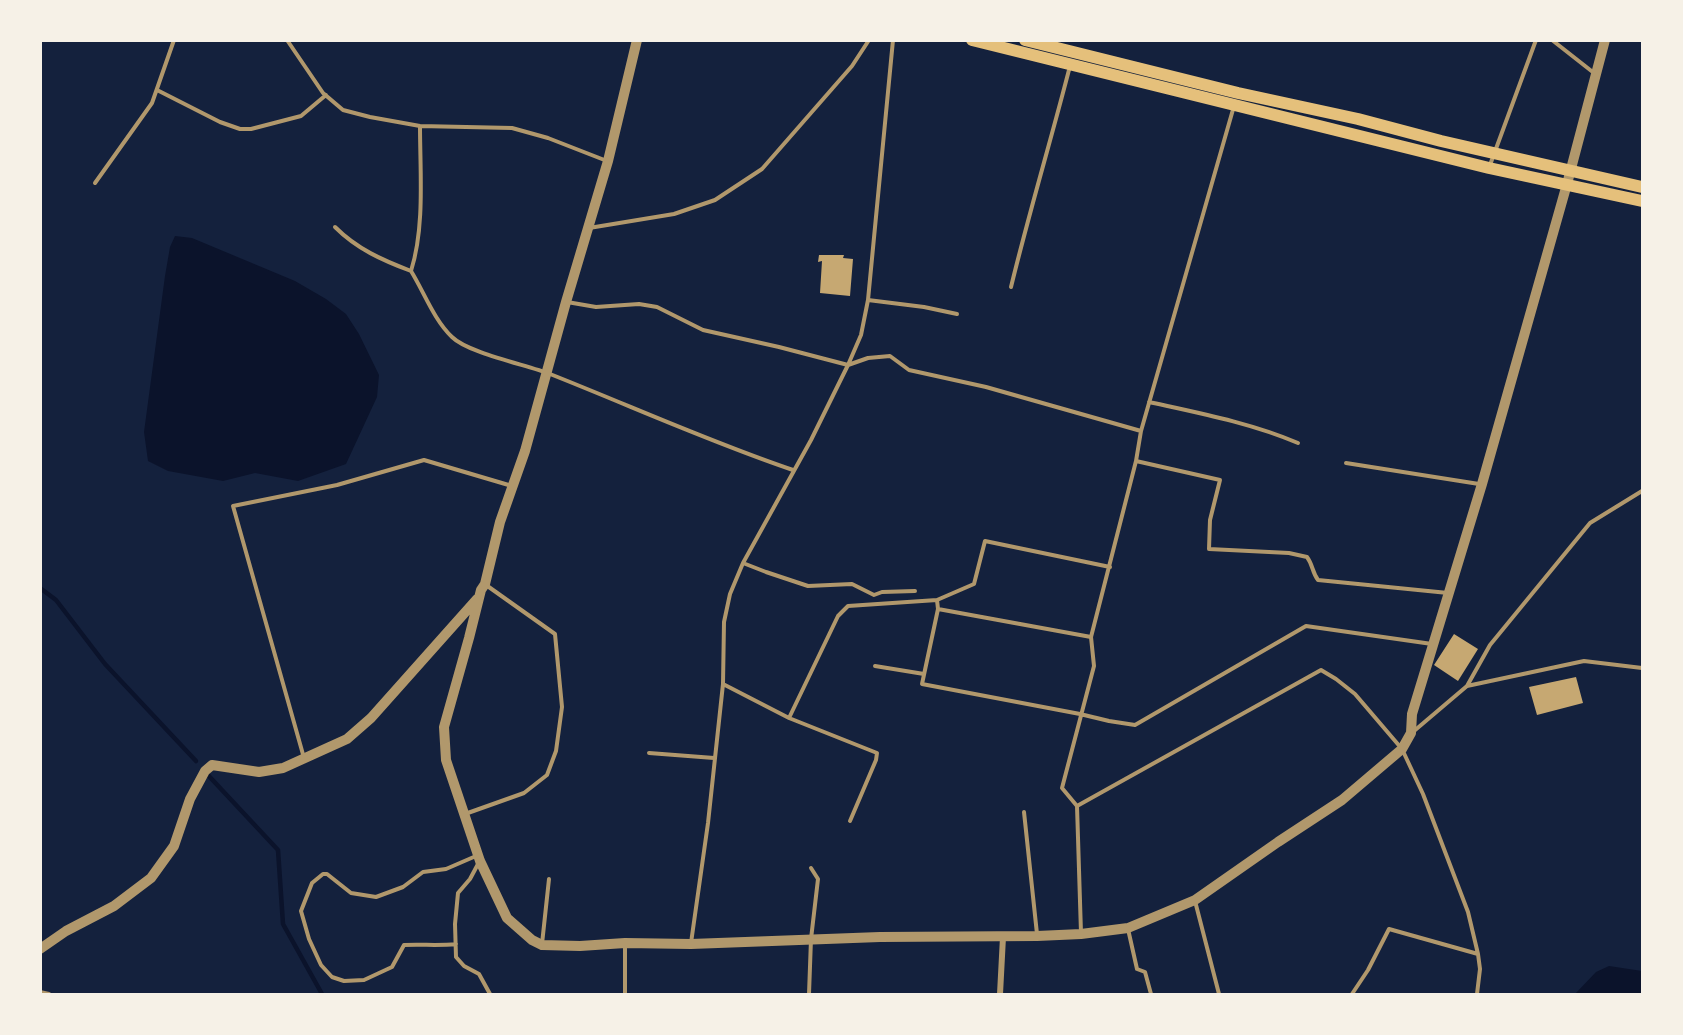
<!DOCTYPE html>
<html>
<head>
<meta charset="utf-8">
<style>
	body { margin:0 }
	#map { position:relative; width:1683px; height:1035px; overflow:hidden; background:#14213d; font-family:"Archivo Narrow",sans-serif }
	canvas { display:block }
	.frame { position:absolute; inset:0; border:42px solid #f6f1e7; pointer-events:none }
</style>
</head>
<body>
<div id="map">
<canvas width="1683" height="1035"></canvas>
<div class="frame"></div>
</div>
<script>
const ctx = document.querySelector('canvas').getContext('2d');
ctx.lineJoin = 'round';
function fillPath(path, color) {
  ctx.fillStyle = color;
  ctx.fill(path, 'evenodd');
}
function trace(path, color, width, dash) {
  ctx.strokeStyle = color;
  ctx.lineWidth = width;
  ctx.lineCap = dash ? 'butt' : 'round';
  ctx.setLineDash(dash || []);
  ctx.stroke(path);
}
fillPath(new Path2D(`
	M175 236 192 238 295 281 326 299 346 314 359 334 379 375 377 397 346 464 298 481 255 473 223 481 168 471 148 461 144 432 165 276 170 247Z
	M1609 966 1642 971V994H1575L1596 972Z`), '#0b132b');
trace(new Path2D(`
	M40 588 56 600 105 664 196 761
	M207 774 278 850 283 924 322 994`), '#0b132b', 4.5);
fillPath(new Path2D(`
	M819 255H844L843 258 853 259 850 296 820 293 822 261 818 262Z
	M1454 634 1478 649 1458 681 1434 665Z
	M1576 677 1583 703 1537 715 1529 687Z`), '#c6a872');
trace(new Path2D(`
	M287 40 323 93 343 110 370 117 420 126 512 128 548 138 607 161
	M1552 40 1594 73
	M157 90 220 122 240 129H251L301 116 326 95
	M420 126C420 172 425 227 411 271 424 292 434 320 452 337 468 353 527 365 550 374 631 406 710 442 793 470
	M1490 165 1536 40
	M95 183 152 103 174 40
	M335 227C357 249 382 260 411 271
	M589 228 674 214 715 200 762 169 852 66 869 40
	M1011 287C1029 213 1051 140 1070 66
	M868 300 924 307 957 314
	M567 302 596 307 639 304 657 307 703 330 779 347 848 365 868 358 890 356 909 370 986 387 1141 431
	M1149 402C1199 413 1251 423 1298 443
	M1136 461 1220 480 1210 520 1209 549 1289 553 1307 557C1313 565 1312 572 1318 580L1448 593
	M1346 463 1479 484
	M743 563 766 572 808 586 852 584 874 595 882 592 915 591
	M937 600 974 584 985 541 1110 567
	M1091 637 938 609 922 684 1080 714 1109 721 1135 725 1306 626 1432 644
	M875 666 924 674
	M723 684 789 718 877 753 876 760 850 821
	M1467 686 1490 645 1590 523 1642 491
	M789 718 838 616 848 606 937 600 938 609
	M1414 731 1467 686 1584 661 1642 668
	M649 753 714 758
	M304 758 233 506 337 485 424 460 512 486
	M1077 806 1321 670 1336 679 1355 694 1402 749 1423 794 1468 912 1478 954 1480 969 1477 994
	M1024 812 1037 934
	M465 814 524 793 547 775 556 751 562 707 555 634 486 585
	M478 864 470 879 458 893 455 924 456 957 464 966 479 974 490 994
	M1195 901 1219 994
	M1128 929 1137 969 1145 972 1151 994
	M1081 933 1077 806 1062 788 1094 666 1091 637 1136 461 1141 431 1234 106
	M691 943 708 823 723 684 724 622 730 594 743 563 811 440 848 365 861 335 868 300 893 40
	M456 944C438 946 422 944 404 945L392 967 364 980 344 981 332 977 321 965 309 939 301 911 312 883 323 874H327L351 893 376 897 403 887 423 872 446 869 476 856
	M542 944 549 879
	M40 992 49 994
	M625 994V944
	M809 994 811 939 818 879 811 868
	M1352 994 1368 970 1389 929 1478 954`), '#b1986c', 4);
trace(new Path2D(`
	M1000 994 1003 937`), '#b1986c', 6);
trace(new Path2D(`
	M637 40 608 161 566 302 525 451 500 522 485 584 481 590 469 638 444 727 446 760 480 861 507 918 532 940 542 945 580 946 625 943 691 944 880 937 1037 936 1081 934 1128 928 1195 900 1278 842 1342 800 1402 749 1411 733 1412 714 1482 484 1567 184 1605 40
	M40 949 66 931 114 906 151 878 174 846 190 799 205 771 212 765 259 772 283 768 347 739 371 718 477 599`), '#b1986c', 10);
trace(new Path2D(`
	M972 40 1489 168 1642 201
	M1025 40 1238 93 1358 119 1441 141 1642 187`), '#e5c07b', 12);
</script>
</body>
</html>
